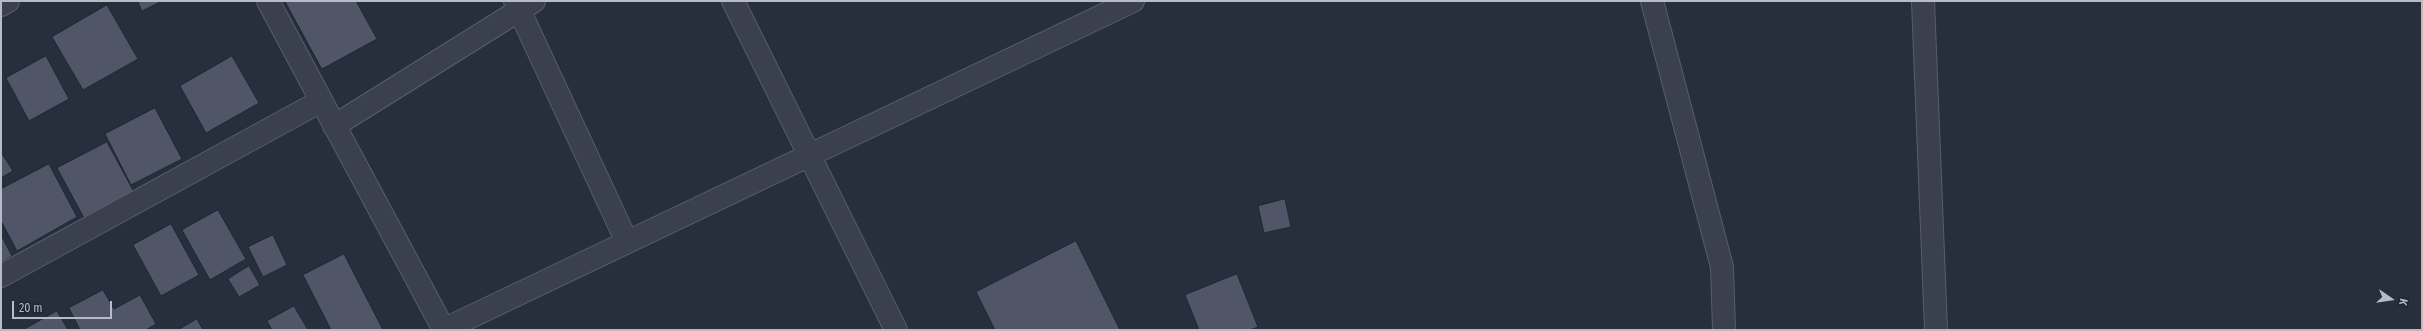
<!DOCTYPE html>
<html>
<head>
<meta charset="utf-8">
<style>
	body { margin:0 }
	#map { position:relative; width:2423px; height:331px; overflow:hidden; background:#272e3c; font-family:"Fira Sans Condensed",sans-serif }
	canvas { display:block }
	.frame { position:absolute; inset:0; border:2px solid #b7bbc8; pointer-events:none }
	.north { position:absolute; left:2371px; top:279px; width:40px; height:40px; -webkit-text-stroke:3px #1f2532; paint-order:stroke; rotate:103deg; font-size:11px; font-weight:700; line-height:16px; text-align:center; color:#b7bbc8 }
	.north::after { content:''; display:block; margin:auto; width:14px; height:18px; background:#b7bbc8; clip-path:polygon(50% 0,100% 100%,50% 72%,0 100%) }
	.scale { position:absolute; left:12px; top:301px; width:100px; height:18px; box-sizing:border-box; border:2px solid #b7bbc8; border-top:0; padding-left:5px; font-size:12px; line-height:14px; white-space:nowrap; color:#b7bbc8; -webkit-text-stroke:3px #1f2532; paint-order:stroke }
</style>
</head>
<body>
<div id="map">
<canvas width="2423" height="331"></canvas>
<div class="frame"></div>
<div class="north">K</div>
<div class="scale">20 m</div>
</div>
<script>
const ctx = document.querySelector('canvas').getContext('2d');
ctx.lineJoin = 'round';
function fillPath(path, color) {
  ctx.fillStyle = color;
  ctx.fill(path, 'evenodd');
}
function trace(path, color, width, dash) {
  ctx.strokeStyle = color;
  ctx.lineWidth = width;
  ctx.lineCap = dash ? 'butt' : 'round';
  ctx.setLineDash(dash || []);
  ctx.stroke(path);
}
const building = new Path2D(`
	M138 1H162L142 11Z
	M285 1H356L377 39 322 69Z
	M107 5 138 59 83 90 52 37Z
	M46 56 69 99 29 121 6 78Z
	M232 56 259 103 206 133 180 86Z
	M155 108 182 159 131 185 105 134Z
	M107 142 134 192 84 218 57 168Z
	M1 152 13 171 1 178Z
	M49 164 77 217 17 251 1 221V189Z
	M1285 199 1291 227 1264 233 1258 206Z
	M218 210 246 259 210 280 182 230Z
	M171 224 199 275 161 296 133 245Z
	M1 235 12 256 1 263Z
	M273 235 287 265 263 277 248 247Z
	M1076 241 1120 330H995L976 292Z
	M344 254 383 330H331L303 275Z
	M249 266 260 285 239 297 228 279Z
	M1237 274 1258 327 1250 330H1199L1185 295Z
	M103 290 114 309 140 295 156 324 146 330H80L69 308Z
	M294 306 308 330H272L267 321Z
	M57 311 68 330H23Z
	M197 319 203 330H180V329Z`);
fillPath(building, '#505667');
trace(building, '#212734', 1);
const minor = new Path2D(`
	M268 1 444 330
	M515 1 627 242
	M733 1 896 330
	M1652 1 1722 267 1724 330
	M1923 1 1936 330
	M1 5 8 1
	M334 126 534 1
	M1 276 321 101
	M443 330 1133 1`);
trace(minor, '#585e6b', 24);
trace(minor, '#3a404d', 22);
</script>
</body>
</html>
